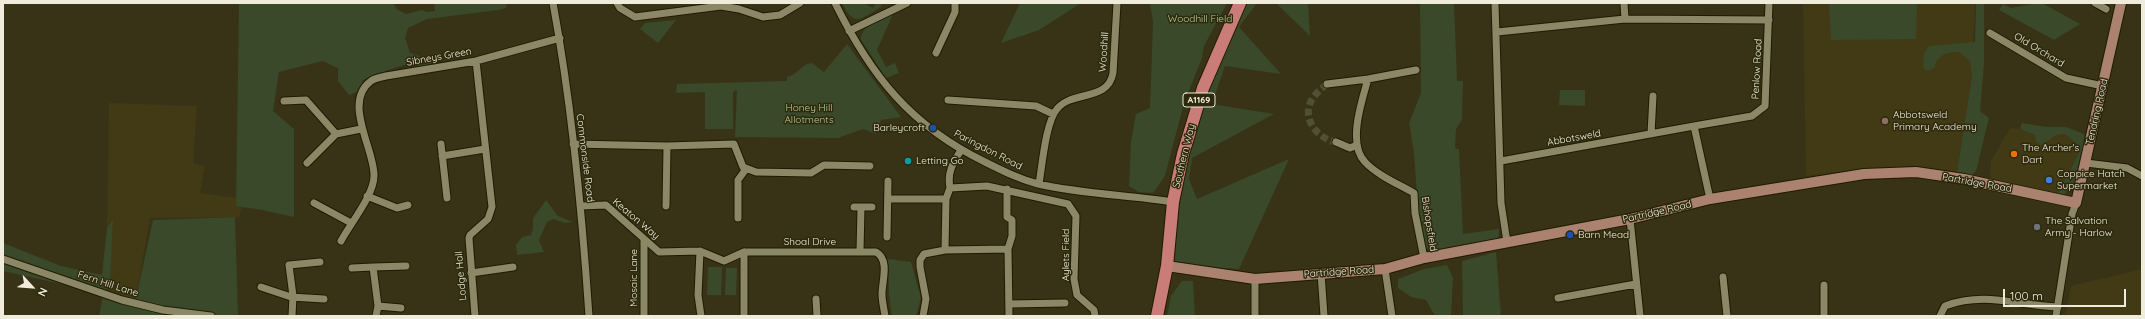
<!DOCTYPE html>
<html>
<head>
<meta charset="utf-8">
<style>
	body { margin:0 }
	#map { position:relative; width:2145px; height:319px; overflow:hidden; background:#383316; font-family:Quicksand,sans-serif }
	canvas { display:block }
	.frame { position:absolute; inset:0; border:4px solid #efecdc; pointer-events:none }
	.north { position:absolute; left:12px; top:267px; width:40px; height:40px; -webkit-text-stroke:3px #2e290c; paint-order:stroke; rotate:116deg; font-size:11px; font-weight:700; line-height:16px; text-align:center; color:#efecdc }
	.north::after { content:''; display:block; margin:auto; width:14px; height:18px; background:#efecdc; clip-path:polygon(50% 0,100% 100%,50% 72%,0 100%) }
	.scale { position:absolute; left:2003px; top:289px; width:123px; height:18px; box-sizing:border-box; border:2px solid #efecdc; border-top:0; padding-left:5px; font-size:12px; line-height:14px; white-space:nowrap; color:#efecdc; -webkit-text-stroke:3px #2e290c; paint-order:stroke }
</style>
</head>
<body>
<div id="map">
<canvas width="2145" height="319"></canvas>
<div class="frame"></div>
<div class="north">N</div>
<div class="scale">100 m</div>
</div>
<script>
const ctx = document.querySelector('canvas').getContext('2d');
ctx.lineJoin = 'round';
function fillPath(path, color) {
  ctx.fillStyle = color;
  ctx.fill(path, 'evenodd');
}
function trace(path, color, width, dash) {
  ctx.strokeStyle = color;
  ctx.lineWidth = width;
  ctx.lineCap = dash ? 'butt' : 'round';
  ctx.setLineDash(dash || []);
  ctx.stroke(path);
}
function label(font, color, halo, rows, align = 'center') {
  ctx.font = font + ' Quicksand,sans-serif';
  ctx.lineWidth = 3;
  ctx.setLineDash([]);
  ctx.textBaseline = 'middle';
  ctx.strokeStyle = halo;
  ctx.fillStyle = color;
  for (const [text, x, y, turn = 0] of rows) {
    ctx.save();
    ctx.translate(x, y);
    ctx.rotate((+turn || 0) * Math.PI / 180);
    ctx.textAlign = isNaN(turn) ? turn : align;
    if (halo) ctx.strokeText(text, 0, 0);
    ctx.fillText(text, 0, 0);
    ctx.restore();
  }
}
fillPath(new Path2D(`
	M1803 3H1975L1972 75 1957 172 1916 167 1866 169 1806 176Z
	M109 103 197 106 193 163 205 166 200 193 236 198V206H242L239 217 150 218 136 298 137 304 103 293 110 286 112 220 107 228Z
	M2010 128 2020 129 2035 135 2065 134 2079 146 2080 151 2056 196 1990 181 1991 161Z
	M2142 269V316H2065L2071 286Z`), '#413a15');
fillPath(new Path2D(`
	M239 3H394L396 9 406 14 422 10 427 12 435 11 434 3H507L506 8 498 10 427 19 408 28 405 38 410 53 425 58 437 53 441 56C417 79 425 61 405 65 391 68 377 75 363 80L360 91 349 95 338 81V68L322 61 279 72 273 111 294 129V217L262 210 236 206Z
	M842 3H863L873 8 876 3H881V7C861 18 855 29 842 3Z
	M1020 3H1081L1039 30 1001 43Z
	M1150 3H1227L1204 46 1202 58 1184 103 1165 176 1153 193 1139 192 1129 186 1131 142 1136 114 1150 108 1153 22Z
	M1246 3H1257L1239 27 1281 74 1225 66 1212 104 1274 114 1192 158 1189 179 1197 199 1289 159 1239 269 1176 265 1174 261 1172 213 1199 118 1227 37Z
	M1276 3H1308L1310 36Z
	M1420 3H1454L1457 81H1463L1462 120 1456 129 1455 147 1456 149H1459L1463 234 1499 229 1498 239 1431 252 1423 244 1418 209 1414 153 1409 123 1421 93Z
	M1829 3H1917L1916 39 1831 40Z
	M1976 3H1984V64L1980 111 1989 118 1976 171 1971 176 1957 172 1972 75 1970 61 1959 52C1948 52 1935 55 1935 68L1926 71 1923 67 1924 53 1929 46 1975 42Z
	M2037 3H2042L2080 24 2054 40 1999 10 2003 4 2011 8Z
	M893 14 877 50 886 67 895 63 899 73 886 78 861 40C860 25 882 20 893 14Z
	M676 20 658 43 640 29 645 23Z
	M847 44 901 117 881 120 876 134 863 129 838 138 735 137 737 90 733 92V129H705V92L676 93 677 84 787 81V77C798 75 801 64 812 63L824 72Z
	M1560 90H1585V106L1559 105Z
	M2022 123 2047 127H2066L2084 134C2089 157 2079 180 2062 197L2056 196 2080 151 2079 146 2065 134 2056 135 2042 145 2036 142 2035 135 2020 129Z
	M546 200 558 216 573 222 565 223 553 219 547 222 539 240 544 252 517 255 516 245 522 237 531 235 533 229V218Z
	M235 217 238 316H99L103 296 101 293 3 271V243L61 266 102 275 107 228 113 219 110 286 103 293 137 303 136 298 153 220Z
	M1496 252 1501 316H1463L1462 261Z
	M888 259 911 262 921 298 916 316H892L889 296Z
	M1447 265 1453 278 1451 316H1435L1426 300 1411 297 1398 288V279L1424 269Z
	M708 267H722L721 295H707Z
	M726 268H737L736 295H725Z
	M1182 281H1193L1195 316H1167L1171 296Z`), '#39492a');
trace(new Path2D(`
	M1327 84C1320 90 1312 96 1309 106 1305 123 1319 139 1336 142`), '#534f34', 7, [7, 3.5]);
const street = new Path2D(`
	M553 3C572 106 582 211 589 316
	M617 3 620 8 635 17 721 6 739 9 763 17 780 15 800 3
	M835 3C871 76 911 126 985 162 1003 171 1019 179 1038 184 1082 194 1128 195 1173 202
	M1495 3 1501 203 1507 242
	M1624 3 1625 19
	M2095 3 2106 9
	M849 31 907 3
	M1497 32 1625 19 1769 20
	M1990 33 2066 78 2103 86
	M936 53 955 12V3
	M1416 70 1368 79C1362 100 1347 144 1365 162 1377 175 1398 184 1414 193L1415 213 1424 258
	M1327 84 1368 79
	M948 100 1036 106 1053 114
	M284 101 306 100 336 134 361 129
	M1651 134 1653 96
	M1336 142 1350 148 1357 145
	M441 144 447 198
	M573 144 667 146 734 144 743 167 756 172 811 173 824 165 870 166
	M961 150C953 163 947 172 950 188L987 186 1068 204 1076 216 1074 279 1077 295 1094 310 1095 316
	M442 156 485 149
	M1501 161 1694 126
	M307 163 336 134
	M2086 163 2127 168 2142 176
	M1039 184C1042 166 1046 121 1057 109 1072 90 1108 102 1113 73L1117 3
	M950 188 946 199 945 250 1008 249 1009 316
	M1007 189V217L1012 220V236L1008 249
	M367 196 397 208 408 205
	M888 199H946
	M1710 199 1694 126 1752 116 1765 106 1769 3
	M314 203 351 223
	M581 206 606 205 659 252 700 251
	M666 206 667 146
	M854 207H872
	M738 218V180L746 169
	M1630 219 1640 316
	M887 237 888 181
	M644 240V316
	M341 241C350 224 374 195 374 176 375 150 342 102 371 81 375 78 381 77 386 76L476 61 560 38
	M744 252H876C890 260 882 281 882 294 882 301 884 309 885 316
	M860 252 861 207
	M3 259 122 300 163 310 211 316
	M373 267 406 266
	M352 268 373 267 378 306 376 316
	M1385 269 1392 316
	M471 273 513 267
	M1321 273 1324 316
	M1723 277 1727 316
	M1255 279V316
	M1824 285V316
	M261 287 291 297 324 299
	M1558 298 1636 284
	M816 299 817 316
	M1009 304 1065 303
	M378 306 401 308
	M292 316 293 296 289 265 320 262
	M475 316 469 238 470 235 488 219 492 207 476 61
	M701 316 698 295 700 251 724 261 744 252V316
	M923 316 926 299 920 267V260L924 254 945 250
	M1940 316 1945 306C1986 291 2018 306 2058 307
	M2056 316 2072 214 2076 203`);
const secondary = new Path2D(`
	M1167 266 1255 279 1385 269 1424 258 1630 219 1710 199 1864 174 1916 172 1964 179 2076 203 2121 3`);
const primary = new Path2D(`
	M1157 316 1167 266 1173 202 1183 154 1203 88 1240 3`);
trace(street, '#1f1b00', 9);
trace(secondary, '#1f1b00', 12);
trace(primary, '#1f1b00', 14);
trace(street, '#8c8767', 7);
trace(secondary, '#ab8270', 10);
trace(primary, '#ca7d78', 12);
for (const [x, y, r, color] of [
	[1885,121,4,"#8d6e63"],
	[933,128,4,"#1a4fb4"],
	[2014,154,4,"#e8710a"],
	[908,161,4,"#0f9aa8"],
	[2049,180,4,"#3f7fe0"],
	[2037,227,4,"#6b7280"],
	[1570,235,4,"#1a4fb4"]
]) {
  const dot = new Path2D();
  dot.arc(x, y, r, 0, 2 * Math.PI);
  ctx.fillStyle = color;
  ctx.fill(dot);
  trace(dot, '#2e290c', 1.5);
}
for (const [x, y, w] of [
	[1199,100,32]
]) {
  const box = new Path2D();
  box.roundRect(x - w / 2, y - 7, w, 14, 3);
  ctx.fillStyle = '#2e290c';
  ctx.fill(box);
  trace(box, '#efecdc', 1);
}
label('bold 9px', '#efecdc', null, [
	["A1169",1199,100]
]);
label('10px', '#b2d297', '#2e290c', [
	["Woodhill Field",1200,19],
	["Honey Hill",809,108],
	["Allotments",809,120]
]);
label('10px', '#efecdc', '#2e290c', [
	["Old Orchard",2039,50,31],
	["Woodhill",1104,52,-86],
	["Sibneys Green",439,57,-10],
	["Penlow Road",1757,69,-87],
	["Tendring Road",2097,112,-77],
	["Abbotsweld",1574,138,-10],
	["Paringdon Road",988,150,27],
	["Southern Way",1184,156,-76],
	["Commonside Road",585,158,83],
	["Partridge Road",1977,183,10],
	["Partridge Road",1657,212,-13],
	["Keaton Way",636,219,40],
	["Bishopsfield",1429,224,81],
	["Shoal Drive",810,242],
	["Aylets Field",1066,255,-90],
	["Partridge Road",1339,272,-4],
	["Lodge Hall",461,276,-95],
	["Mosaic Lane",634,278,-90],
	["Fern Hill Lane",108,284,18]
]);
label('10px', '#efecdc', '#2e290c', [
	["Abbotsweld",1893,115],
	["Primary Academy",1893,127],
	["Barleycroft",925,128,"right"],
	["The Archer's",2022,148],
	["Dart",2022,160],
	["Letting Go",916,161],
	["Coppice Hatch",2057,174],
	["Supermarket",2057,186],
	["The Salvation",2045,221],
	["Army - Harlow",2045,233],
	["Barn Mead",1578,235]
], 'left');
</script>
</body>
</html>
